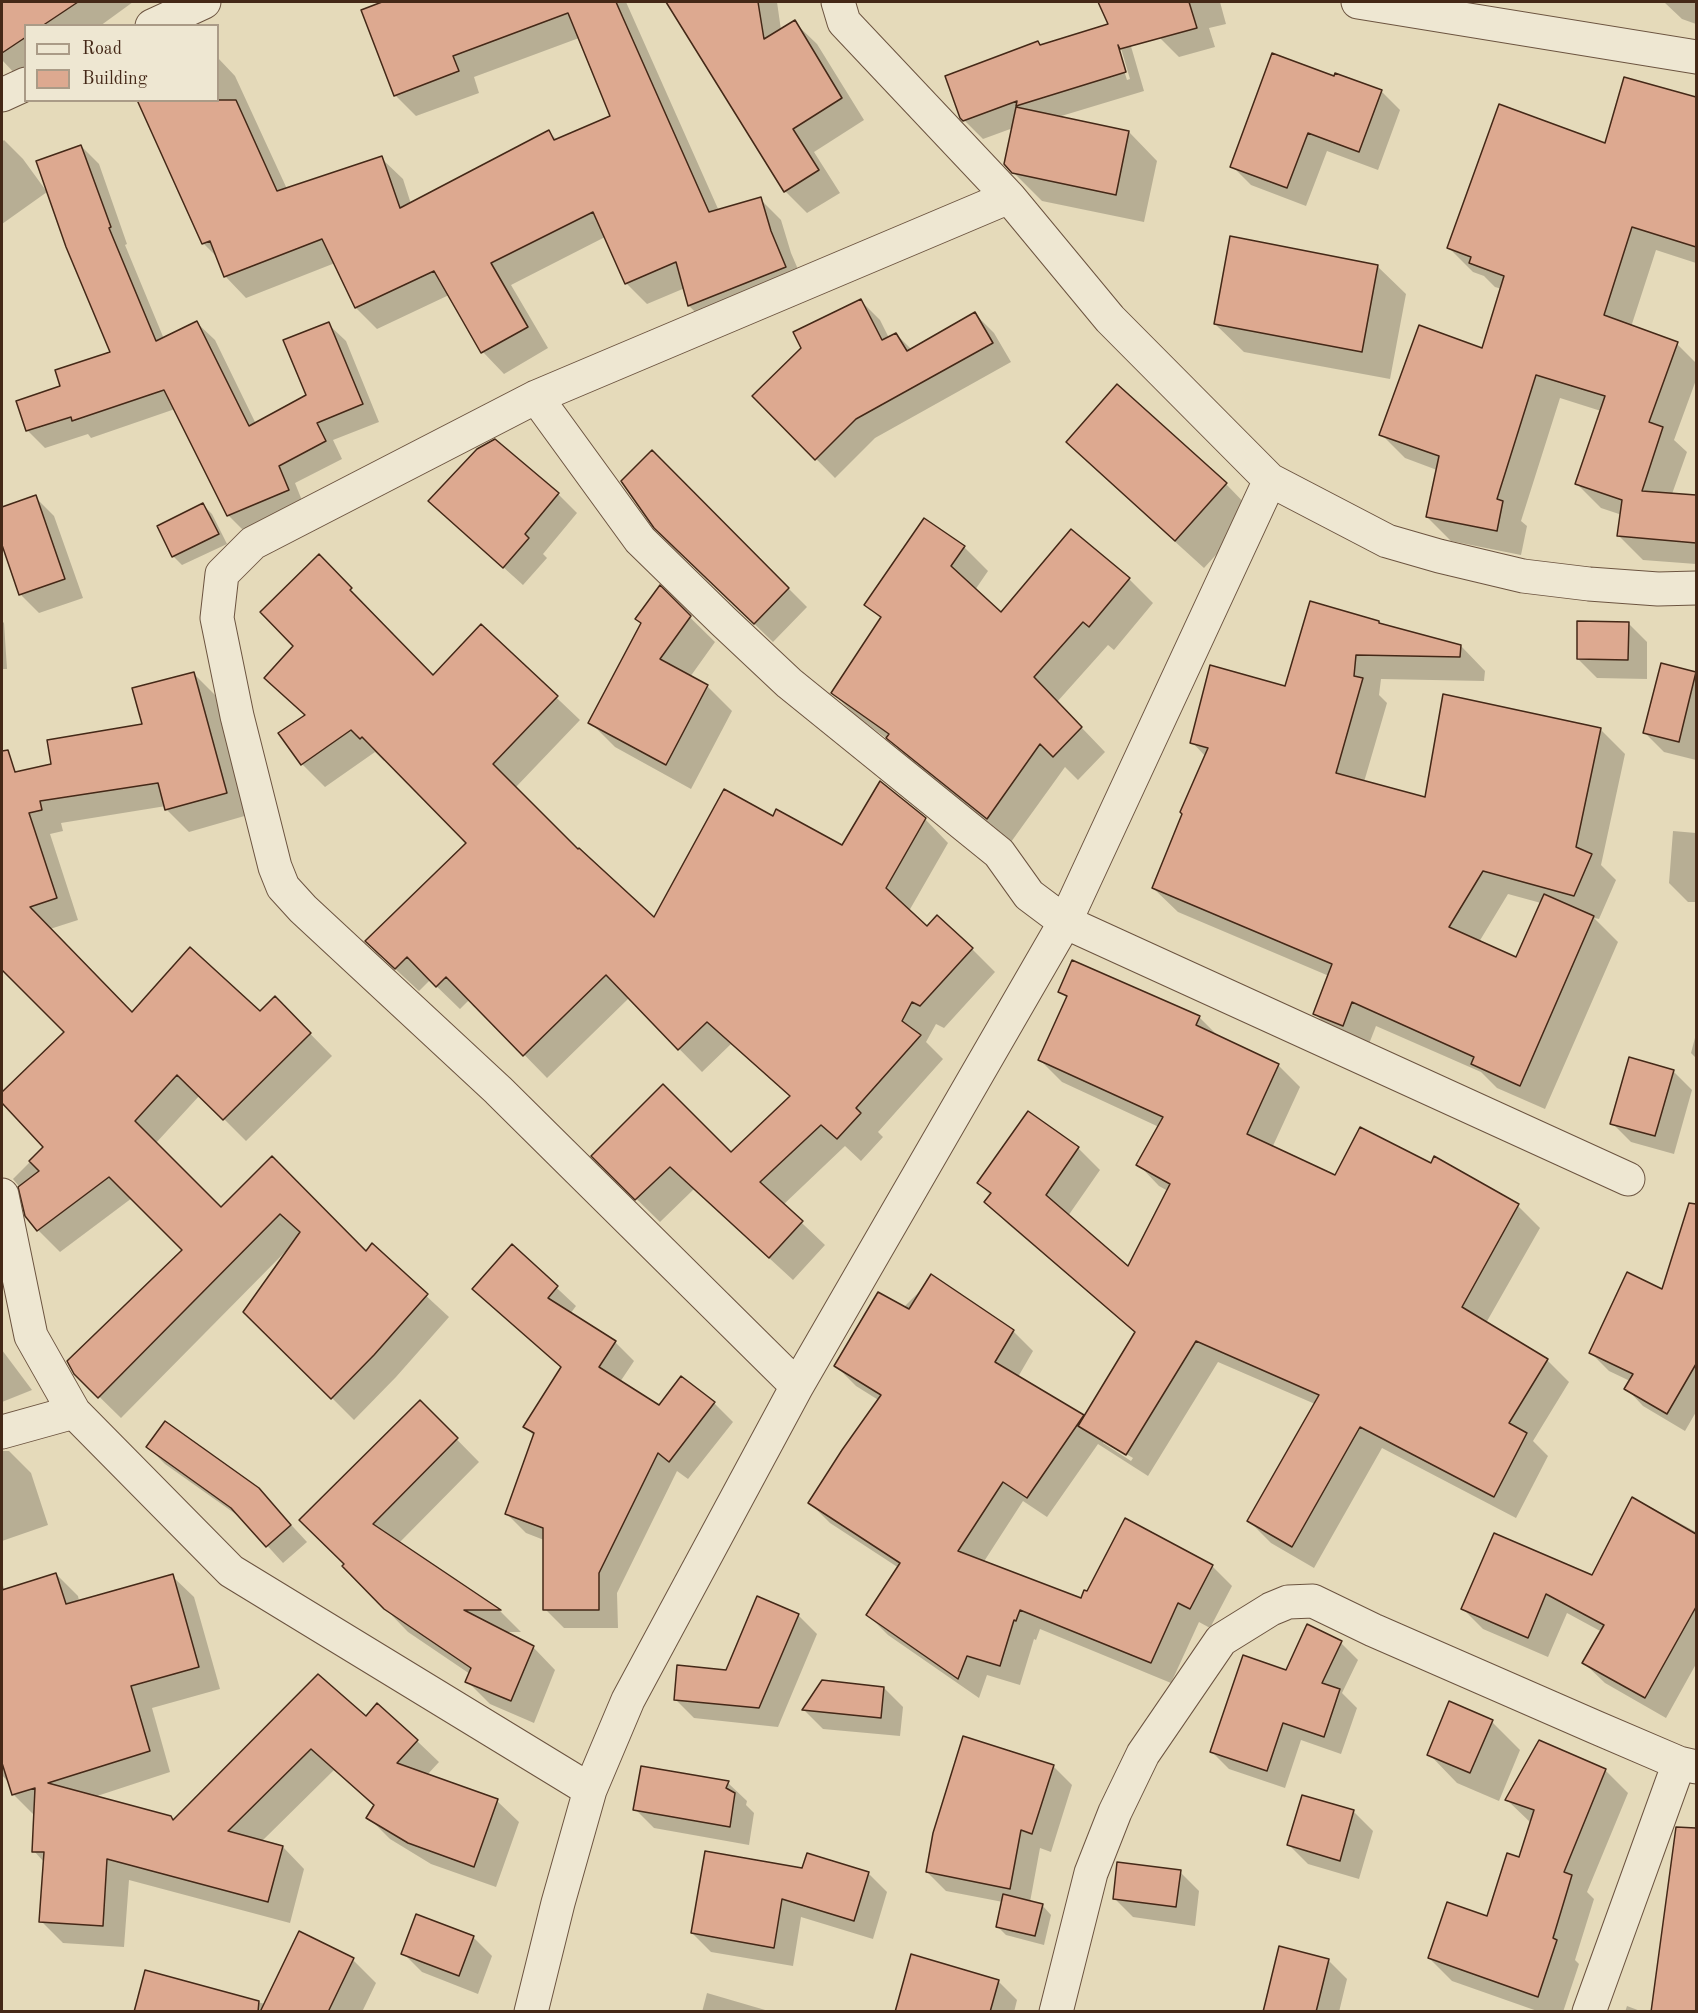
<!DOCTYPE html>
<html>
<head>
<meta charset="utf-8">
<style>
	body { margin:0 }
	#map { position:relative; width:1698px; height:2013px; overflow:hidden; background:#e5daba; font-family:"Old Standard TT",serif }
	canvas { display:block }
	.frame { position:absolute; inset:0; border:3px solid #442817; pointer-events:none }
	.legend { position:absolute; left:24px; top:24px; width:195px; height:78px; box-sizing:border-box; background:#eee7d2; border:2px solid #aa9b87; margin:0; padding:8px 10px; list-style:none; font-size:18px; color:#442817 }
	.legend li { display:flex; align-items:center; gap:12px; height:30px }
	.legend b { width:30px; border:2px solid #aa9b87 }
</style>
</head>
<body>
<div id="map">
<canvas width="1698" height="2013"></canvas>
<div class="frame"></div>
<ul class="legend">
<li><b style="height:8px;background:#eee7d2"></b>Road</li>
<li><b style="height:16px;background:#dda990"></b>Building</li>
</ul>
</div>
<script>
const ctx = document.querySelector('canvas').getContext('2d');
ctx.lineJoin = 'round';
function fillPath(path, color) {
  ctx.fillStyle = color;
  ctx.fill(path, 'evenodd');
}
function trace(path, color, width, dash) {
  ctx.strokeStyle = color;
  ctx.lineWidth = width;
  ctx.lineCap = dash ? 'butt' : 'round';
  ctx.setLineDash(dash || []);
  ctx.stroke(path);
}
fillPath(new Path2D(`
	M2 2H133L100 26H26V75L20 79 2 60Z
	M387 2H626L719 211 760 199 781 220 791 253 806 288 711 327 689 306 685 288 647 304 626 283 605 237 511 285 548 348 504 374 483 352 449 295 377 329 356 308 335 263 246 298 225 276 218 258 204 244 139 100H218V58L235 76 287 189 381 158 403 179 411 204 549 132 557 140 612 116 579 38 474 77 479 93 416 116 395 95 363 10Z
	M667 2H777L781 30 794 22 817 44 864 120 814 152 840 193 807 213 785 191Z
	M1150 2H1220L1226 24 1209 28 1215 47 1179 57 1160 38Z
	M1664 2H1696V24L1682 19Z
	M1130 43 1144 91 1058 117 1129 132 1157 161 1144 222 1042 201 1005 164 1013 128 983 139 964 120 1041 46ZM1116 45H1120L1130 79 1127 80Z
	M1334 78 1381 91 1400 110 1378 170 1327 151 1306 206 1251 185 1232 166Z
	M1689 108 1696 111V263L1656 250 1631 327 1677 344 1696 363V380L1674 440 1687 452 1672 494 1696 496V564L1643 560 1619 536 1622 515 1601 508 1577 484 1601 411 1560 398 1521 521 1527 526 1521 555 1451 541 1427 517 1437 470 1405 458 1381 434 1483 350 1502 289 1495 287 1484 276 1473 272 1449 248 1606 145Z
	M4 140 23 159 47 192 2 224V142Z
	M81 146 99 164 127 244 125 245 164 339 197 323 215 340 256 424 308 396 328 324 346 341 379 422 333 440 342 459 295 483 305 508 246 533 228 515 175 409 91 438 88 434 45 448 27 430 62 387 112 353Z
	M1377 266 1406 294 1390 379 1244 352 1215 324Z
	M861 301 880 320 889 338 896 334 912 350 975 314 994 333 1011 362 875 438 835 478 754 396Z
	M1117 387 1226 484 1254 513 1204 568 1096 470 1068 441Z
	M652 452 807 607 773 642 675 547Z
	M558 494 577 513 543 554 547 558 523 585 430 501Z
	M35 497 54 516 83 598 39 613 20 594 2 541V509Z
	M203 505 212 514 227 544 182 565 173 556Z
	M964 547 988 571 975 590 1001 614 1129 579 1153 603 1114 650 1108 645 1057 702 1105 752 1078 780 1065 767 1011 842 912 762 893 743 857 717 833 693 881 619 866 604Z
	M319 556 434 677 481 626 580 720 515 788 578 852 655 919 773 818 842 847 880 783 925 819 948 843 909 911 927 928 972 949 995 972 944 1028 936 1024 926 1042 943 1059 878 1132 883 1137 861 1161 845 1146 783 1205 825 1245 793 1280 694 1189 660 1222 593 1156 731 1154 791 1097 731 1044 702 1072 629 998 547 1078 470 999 460 1009 430 980 419 991 390 964 468 843 386 759 384 761 375 752 325 787 302 764 306 716 266 678 295 646Z
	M660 588 715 642 690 677 707 686 732 711 691 789 615 747 590 722Z
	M2 621 4 623 7 669H2Z
	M1379 622 1381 625 1461 646 1485 671 1484 681 1381 679 1379 695 1387 703 1364 782 1426 799 1600 729 1625 754 1601 865 1616 880 1599 919 1594 918 1618 942 1545 1109 1497 1088 1481 1072 1376 1026 1367 1049 1340 1038 1315 1014 1329 976 1178 912 1153 888 1206 757 1192 742 1286 687ZM1508 894 1541 903 1517 959 1479 942Z
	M1628 623 1647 642V679L1597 678 1578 659Z
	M193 673 215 695 248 815 189 832 167 810 166 806 61 823 63 831 50 834 78 920 50 929 132 1014H260L275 998 332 1056 246 1141 200 1095 155 1144 221 1209 272 1158 366 1253 372 1246 449 1317 396 1377 354 1420 245 1311 286 1254 285 1252 121 1418 75 1373 184 1250 132 1198 60 1252 38 1230 22 1190 13 1179 45 1147 2 1101V1094L66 1032 2 968V777L53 765 144 725Z
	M1696 673V760L1664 752 1645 733Z
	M1673 831 1696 833V902H1688L1669 883Z
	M1060 991 1199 1017 1219 1037 1278 1065 1300 1087 1272 1148 1336 1177 1431 1165 1435 1159 1518 1206 1540 1228 1486 1323 1547 1360 1569 1382 1533 1441 1548 1456 1516 1518 1382 1448 1314 1568 1271 1543 1249 1521 1315 1404 1218 1362 1148 1476 1098 1444 1047 1517 1023 1501 983 1563 1081 1600 1212 1566 1232 1586 1210 1628 1199 1622 1171 1683 1040 1629 1036 1640 1034 1639 1020 1685 987 1675 979 1698 888 1635 868 1615 899 1568 830 1523 810 1503 880 1401 856 1386 836 1366 903 1308 924 1287 1013 1331 1033 1351 1018 1377 1085 1417 1136 1333 1008 1224 986 1202 991 1196 979 1183 1078 1148 1100 1170 1068 1216 1129 1268 1168 1191 1159 1186 1138 1164 1159 1127 1062 1082 1040 1060 1068 999ZM1103 1440 1133 1458 1131 1461 1103 1443Z
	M1696 1034V1058L1691 1053Z
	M1673 1071 1692 1090 1674 1154 1631 1142 1612 1123Z
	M1688 1212 1696 1214V1412L1685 1431 1643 1406 1626 1388 1630 1381 1609 1371 1591 1353 1663 1291Z
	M512 1246 576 1306 570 1314 615 1342 634 1361 620 1382 659 1407 714 1403 733 1422 688 1479 677 1471 617 1593 618 1628H564L545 1609 544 1540 526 1533 507 1514 534 1436 525 1426 562 1368 474 1289Z
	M2 1350 32 1390 2 1402Z
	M420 1402 479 1462 399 1543 500 1611 521 1632H503L533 1647 555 1670 534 1723 490 1704 467 1681 470 1674 408 1632 344 1566Z
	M148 1447 258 1489 307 1542 283 1563 244 1520 165 1464Z
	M2 1451H9L31 1473 48 1525 2 1541Z
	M1634 1498 1696 1532V1664L1666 1718 1605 1683 1584 1663 1602 1632 1567 1613 1548 1657 1483 1629 1463 1609 1593 1577Z
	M56 1574 78 1596 79 1601 172 1576 194 1597 220 1689 152 1708 170 1772 94 1797 171 1817 174 1821 366 1718 417 1741 439 1762 427 1775 497 1801 519 1822 496 1887 431 1864 390 1839 368 1817 375 1807 334 1770 261 1842 283 1847 304 1869 290 1923 129 1880 124 1947 63 1943 41 1921 44 1862 34 1851 35 1816 13 1794 9 1783 2 1775V1583L5 1591Z
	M798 1615 817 1634 778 1727 694 1718 675 1699 726 1672Z
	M1341 1643 1358 1660 1342 1693 1357 1708 1341 1754 1301 1740 1285 1788 1229 1769 1211 1751 1287 1672Z
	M884 1688 903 1707 900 1736 823 1729 804 1710Z
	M1492 1722 1520 1750 1499 1801 1457 1783 1429 1754Z
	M1053 1766 1072 1785 1051 1852 1040 1848 1030 1902 1042 1905 1051 1915 1044 1945 1006 1935 997 1926 1003 1902 946 1891 927 1872Z
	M1605 1770 1628 1793 1587 1892 1594 1899 1575 1960 1579 1964 1563 2012H1540L1452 1981 1429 1958 1488 1918 1520 1859 1531 1823 1507 1800Z
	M728 1783 747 1801 746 1805 754 1813 749 1845 654 1828 635 1809Z
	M1354 1812 1373 1831 1359 1879 1308 1864 1289 1845Z
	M1674 1854 1696 1857V2012H1653Z
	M804 1870 868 1873 887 1892 873 1939 801 1917 793 1966 711 1952 692 1933Z
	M1180 1872 1199 1891 1195 1926 1133 1917 1114 1898Z
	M473 1937 492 1956 478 1994 422 1972 403 1953Z
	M353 1960 376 1983 362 2012H136L146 1972 265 2004Z
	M1328 1960 1347 1979 1339 2012H1265Z
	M998 1981 1017 2000 1014 2012H897Z
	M707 1993 772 2012H702Z
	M1627 2006 1643 2012H1625Z`), '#0003');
const building = new Path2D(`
	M2 2H78L42 26H26V37L2 53Z
	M382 2H616L709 212 761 197 771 231 786 267 688 306 676 262 625 284 593 212 491 263 528 327 481 353 434 271 355 308 322 239 224 277 210 241 202 244 137 100H236L277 191 382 156 400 208 549 130 554 140 610 116 568 13 453 56 459 71 394 96 361 10Z
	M666 2H758L764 39 795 20 842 98 793 129 819 170 784 192Z
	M1098 2H1189L1197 28 1120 49 1118 45 1126 72 1016 106 1017 101 963 121 960 118 945 76 1038 41 1040 45 1108 24Z
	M1272 53 1334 76 1335 73 1382 90 1359 152 1308 133 1287 188 1230 167Z
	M1624 77 1696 97V247L1632 227 1604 315 1678 342 1649 422 1663 427 1642 491 1696 495V543L1617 536 1622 500 1575 484 1605 396 1536 375 1497 499 1503 501 1497 531 1426 517 1439 456 1379 435 1419 325 1482 348 1504 276 1469 263 1471 257 1447 248 1499 104 1605 143Z
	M1016 107 1129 131 1116 195 1012 173 1004 164Z
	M81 145 111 227 109 228 156 341 197 321 249 426 306 395 283 340 329 322 363 404 317 423 326 441 279 466 289 490 227 516 164 390 72 421 71 417 26 431 16 401 60 386 55 370 110 352 66 247 36 161Z
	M1230 236 1378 265 1362 352 1214 324Z
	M861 299 882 340 896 333 907 351 975 312 993 343 856 419 815 460 752 396 801 348 793 332Z
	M1117 384 1227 483 1175 541 1066 442Z
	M495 439 559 493 525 534 529 538 503 568 428 501 477 449Z
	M652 450 789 588 754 624 654 528 621 481Z
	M36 495 65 579 19 595 2 545V507Z
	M203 503 219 534 172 557 157 526Z
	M924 518 965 546 951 566 1001 612 1071 529 1130 578 1089 627 1083 622 1034 677 1082 727 1053 757 1040 744 987 819 886 738 889 734 831 693 881 617 864 605Z
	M319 554 352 588 350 590 433 675 481 624 558 696 493 764 578 849 579 848 654 917 724 789 773 816 776 809 842 845 880 781 926 818 886 888 927 926 937 915 973 948 920 1006 912 1002 902 1021 921 1035 856 1108 861 1113 837 1139 821 1125 760 1182 803 1221 769 1258 670 1167 635 1200 591 1156 663 1084 731 1152 790 1096 707 1022 678 1050 606 975 523 1056 446 977 436 987 407 957 395 969 365 941 466 843 362 737 360 739 351 730 301 765 278 733 305 715 264 678 293 646 260 612Z
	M660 585 691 616 660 659 708 685 666 765 588 723 641 623 635 619Z
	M1310 601 1379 621V623L1461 645 1460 657 1356 655 1354 676 1363 678 1336 773 1425 797 1443 694 1601 728 1576 847 1592 854 1574 896 1483 871 1449 927 1516 957 1544 894 1594 916 1520 1086 1471 1064 1474 1057 1352 1002 1343 1026 1313 1014 1332 964 1152 888 1182 814 1180 812 1208 748 1190 743 1210 665 1285 686Z
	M1577 621 1629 622 1628 660 1577 659Z
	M1661 663 1696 672 1679 742 1643 733Z
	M194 672 227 793 165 810 158 783 40 801 42 810 29 813 57 898 30 907 132 1012 190 947 260 1011 275 996 311 1033 223 1120 177 1075 135 1121 221 1207 272 1156 366 1251 372 1243 428 1294 374 1355 331 1399 243 1312 300 1232 280 1214 98 1398 74 1374 67 1361 182 1250 109 1177 37 1231 25 1216 18 1187 39 1171 29 1161 43 1147 2 1103V1092L64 1032 2 970V751L8 750 15 772 51 764 47 740 142 724 132 688Z
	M1072 960 1200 1016 1196 1025 1279 1064 1247 1134 1335 1175 1360 1127 1431 1163 1434 1156 1519 1204 1462 1307 1548 1359 1509 1423 1527 1433 1494 1497 1360 1427 1292 1547 1247 1521 1319 1395 1196 1341 1126 1455 1078 1426 1135 1332 984 1202 991 1193 977 1183 1028 1111 1079 1147 1046 1195 1128 1266 1170 1184 1136 1165 1163 1117 1038 1060 1067 996 1058 992Z
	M1629 1057 1674 1070 1655 1136 1610 1124Z
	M1689 1203 1696 1204V1364L1667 1414 1624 1389 1633 1374 1589 1353 1627 1272 1662 1289Z
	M512 1244 558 1286 548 1298 616 1341 599 1367 659 1405 681 1376 715 1402 669 1462 658 1453 599 1573V1610H543V1528L505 1514 534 1433 523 1427 561 1367 472 1289Z
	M931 1274 1014 1330 995 1362 1084 1415 1027 1498 1003 1482 958 1551 1081 1598 1084 1590 1087 1591 1125 1518 1213 1565 1190 1609 1178 1603 1151 1663 1020 1610 1016 1621 1014 1620 1000 1666 967 1656 958 1679 866 1615 900 1563 808 1503 842 1450 881 1395 834 1366 878 1292 909 1309Z
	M420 1400 458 1438 373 1524 501 1610H464L534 1646 511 1701 465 1682 471 1668 384 1609 342 1566 344 1564 299 1520Z
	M165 1421 259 1488 291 1525 266 1547 231 1508 146 1447Z
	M1632 1497 1696 1534V1607L1645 1698 1582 1663 1604 1625 1546 1594 1528 1638 1461 1609 1494 1533 1592 1575Z
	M56 1573 66 1604 173 1574 199 1667 131 1686 150 1751 48 1783 171 1816 173 1820 318 1674 366 1716 377 1703 418 1740 397 1763 498 1799 474 1867 408 1843 366 1818 374 1805 311 1749 228 1831 283 1846 268 1902 107 1859 103 1926 39 1922 44 1852H32L35 1788 12 1795 2 1763V1590Z
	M757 1596 799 1614 759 1708 674 1700 677 1665 726 1670Z
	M1307 1624 1342 1641 1322 1683 1340 1689 1324 1737 1283 1723 1267 1771 1210 1752 1243 1655 1286 1670Z
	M822 1680 884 1687 881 1718 802 1710Z
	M1449 1701 1493 1720 1470 1773 1427 1755Z
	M963 1736 1054 1765 1032 1834 1021 1830 1010 1889 926 1872 933 1833Z
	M1539 1740 1606 1769 1564 1872 1572 1875 1553 1938 1557 1940 1538 1997 1428 1958 1447 1902 1487 1916 1507 1853 1519 1857 1534 1810 1505 1800Z
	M641 1766 729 1781 726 1788 735 1793 730 1827 633 1810Z
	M1302 1795 1354 1810 1340 1861 1287 1845Z
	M1676 1827 1696 1828V2012H1651Z
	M705 1851 802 1868 807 1853 869 1872 854 1921 782 1899 774 1948 691 1933Z
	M1117 1862 1181 1870 1176 1907 1113 1899Z
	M1003 1894 1043 1904 1035 1936 996 1927Z
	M416 1914 474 1936 459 1976 401 1954Z
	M299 1931 354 1958 328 2012H260Z
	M1279 1946 1329 1959 1316 2012H1263Z
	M911 1954 999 1980 990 2012H895Z
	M145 1970 259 2001 258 2012H134Z`);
fillPath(building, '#dda990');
trace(building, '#442817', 1.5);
const street = new Path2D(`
	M838 2 844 22 1009 197 1110 319 1270 480 1387 541 1439 556 1523 576 1589 584 1658 589 1696 588
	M1358 2 1696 57
	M152 26 204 2
	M2 95 26 84
	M536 397 640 540 723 621 789 683 999 853 1029 895 1065 922 1628 1179
	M2 1195 31 1336 74 1412 231 1571 590 1790
	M797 1386 498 1090 303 909 283 887 275 867 237 716 217 618 222 574 253 543 536 397 1009 197
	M2 1432 74 1412
	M531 2012 558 1903 590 1790 628 1700 797 1386 1065 922 1270 480
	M1056 2012 1091 1873 1115 1812 1143 1754 1221 1640 1271 1609 1288 1602 1313 1601 1373 1630 1595 1727 1679 1763 1696 1767
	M1589 2012 1679 1763`);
trace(street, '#6c5440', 35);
trace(street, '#eee7d2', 33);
</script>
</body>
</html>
